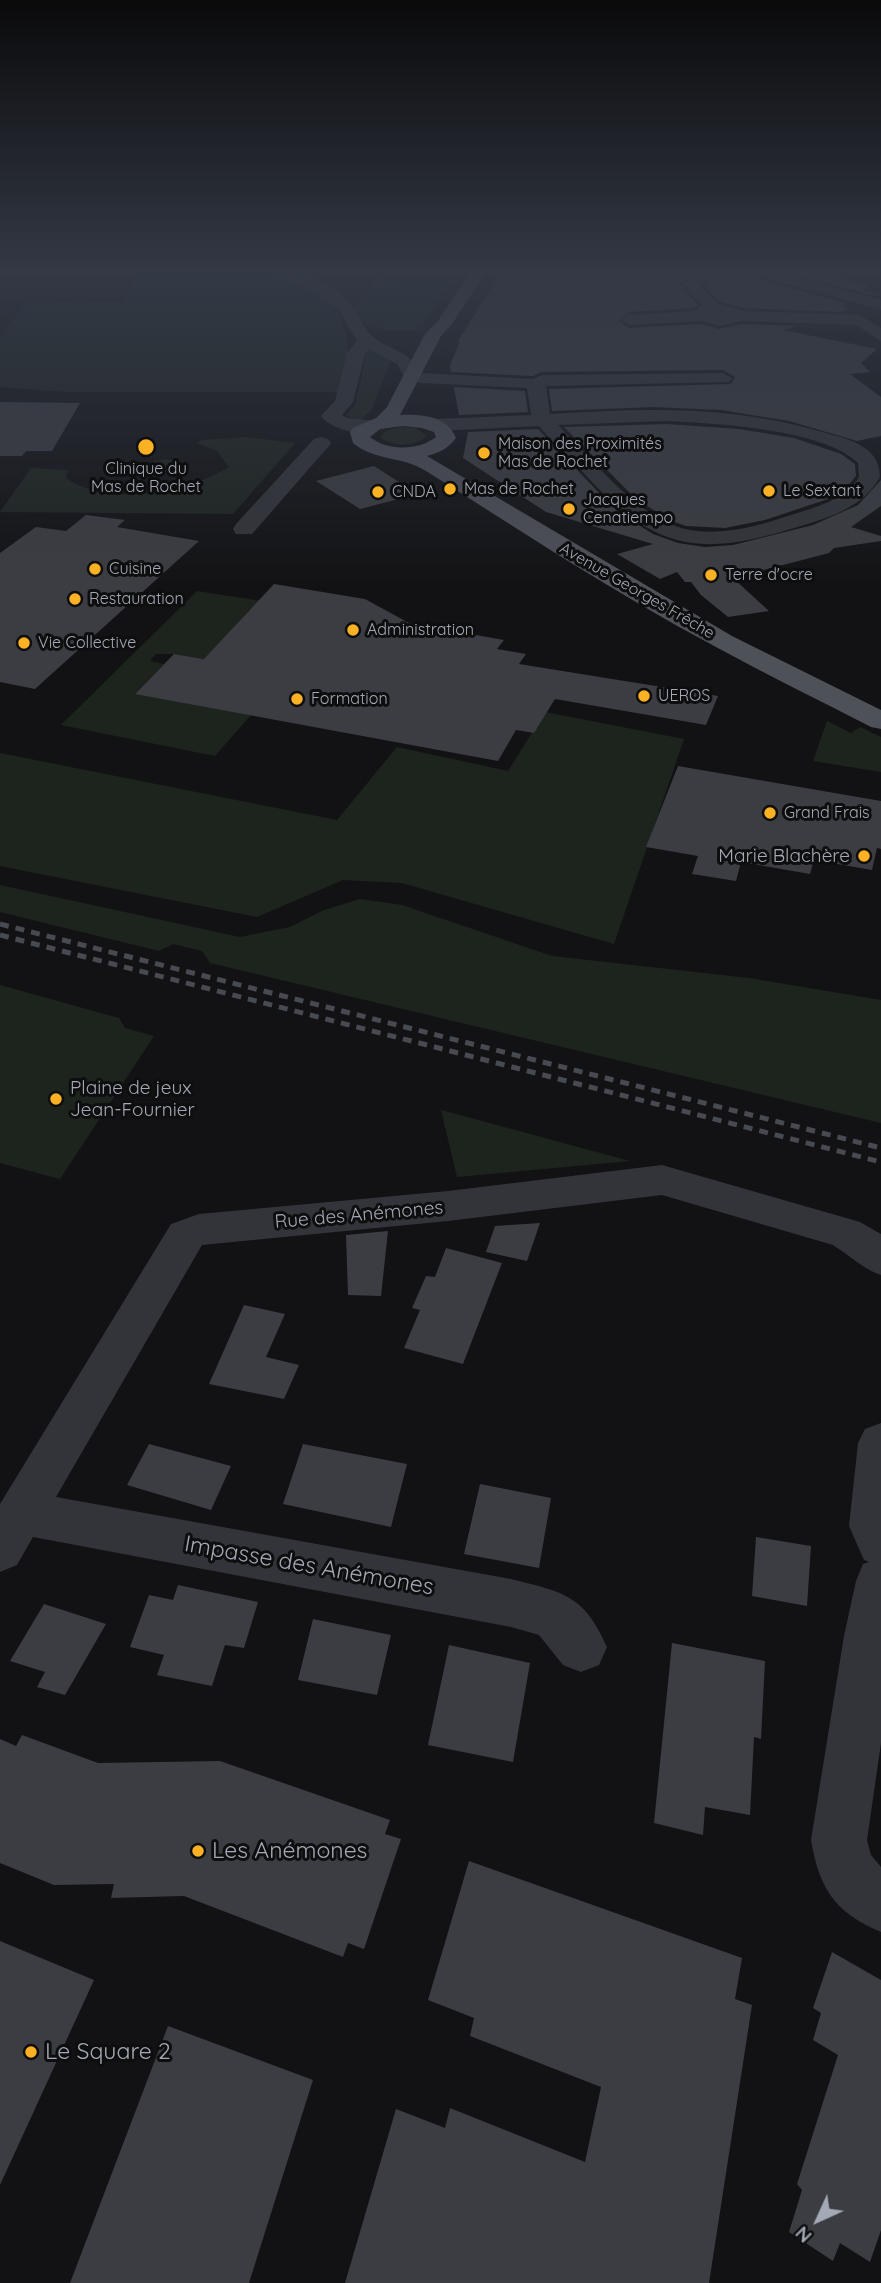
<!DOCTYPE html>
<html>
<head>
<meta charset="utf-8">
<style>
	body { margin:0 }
	#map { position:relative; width:881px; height:2283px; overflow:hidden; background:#121214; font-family:Quicksand,sans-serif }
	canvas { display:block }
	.north { position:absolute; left:783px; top:2185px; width:70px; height:70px; -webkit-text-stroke:5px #0e0e0f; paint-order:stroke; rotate:225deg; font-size:19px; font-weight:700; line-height:28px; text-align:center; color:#a3a9b6 }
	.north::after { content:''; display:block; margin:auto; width:24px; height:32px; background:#a3a9b6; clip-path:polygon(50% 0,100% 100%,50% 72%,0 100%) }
</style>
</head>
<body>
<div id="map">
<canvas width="881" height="2283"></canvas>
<div class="north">N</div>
</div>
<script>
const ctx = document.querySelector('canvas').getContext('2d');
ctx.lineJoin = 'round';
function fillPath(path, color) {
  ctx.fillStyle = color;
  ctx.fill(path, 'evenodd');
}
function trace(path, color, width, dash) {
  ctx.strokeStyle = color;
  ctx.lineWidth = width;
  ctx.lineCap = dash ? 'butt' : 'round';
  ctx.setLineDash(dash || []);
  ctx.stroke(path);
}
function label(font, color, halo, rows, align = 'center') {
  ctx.font = font + ' Quicksand,sans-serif';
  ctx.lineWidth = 6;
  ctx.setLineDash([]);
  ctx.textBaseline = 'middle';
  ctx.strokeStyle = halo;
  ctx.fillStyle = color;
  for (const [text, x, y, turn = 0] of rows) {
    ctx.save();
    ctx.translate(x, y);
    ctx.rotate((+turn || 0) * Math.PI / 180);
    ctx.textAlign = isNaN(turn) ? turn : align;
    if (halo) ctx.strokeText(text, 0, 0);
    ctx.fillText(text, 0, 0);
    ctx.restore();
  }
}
fillPath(new Path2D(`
	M136 272H274C338 288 360 329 342 392H67L0 387V339L25 303 124 302Z
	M376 279 451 282 420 330 388 331 366 325 350 306 356 305 354 302 360 301Z
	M370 348 391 360 371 411 360 420 346 416 355 405 367 350Z
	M401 427 415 428 427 435C417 448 392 447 380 437L387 430Z
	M247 437 295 443 233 514 0 512 31 468 68 470 66 478C108 508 188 492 229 467L217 451 196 443 202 440Z
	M165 459 176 461 181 465 174 471 124 477 112 475 109 470Z
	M197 591 275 603 268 612 250 609 235 626 276 670 174 654H156L150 661 164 664 135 693 251 715 215 756 61 725Z
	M545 712 684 739 614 944 402 883 343 880 257 917 0 866V753L337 820 397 747 508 771Z
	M827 721 851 733 860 727 881 737V772L813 761Z
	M0 885 240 937 290 927 324 910 360 899 402 905 552 956 749 978 881 1000V1123L210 963 202 951 173 944 159 951 0 912Z
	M0 985 119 1018 125 1028 154 1036 60 1179 0 1163Z
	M441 1110 630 1161 457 1177Z`), '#1d241e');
fillPath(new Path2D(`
	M501 272H698L679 284 698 305 693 308 629 312 619 321 629 328 701 324 719 329 742 324 797 326 783 330 877 349 861 363 870 372 850 374 881 397V436L857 441 789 421 721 410 653 407 552 411 549 389 731 384 735 377 723 370 542 372 533 376 451 372 450 365 460 341H458Z
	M724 272H750L754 278 849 304 841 306 850 309 841 312 744 308 720 302 704 286Z
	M785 272H816L866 285 870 287 862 290 880 295 876 296Z
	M454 387 525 391 528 412 459 415Z
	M0 402 80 403 52 451H26L22 456H0Z
	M666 424 739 429 794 438 841 454 855 464 856 476 845 489 828 499 765 520 725 528 686 526 669 520 635 498 564 427Z
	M538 429 604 498 629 519 653 534 678 543 705 547 733 545 813 525 858 505 881 480V506L851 527 881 536V541L834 548 829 553 733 578 769 611 728 617 701 595 691 582H685L677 572 660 579 617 554 653 544 546 512 463 458 468 432Z
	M374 466 418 494 360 509 316 481Z
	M86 515 125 520 117 527 199 541 35 689 0 682V553L36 527 66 531Z
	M274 584 365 599 409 623 504 640 497 649 526 654 519 664 718 696 706 725 555 699 534 733 516 730 498 761 135 694 174 654 204 659Z
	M678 766 881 801V849L877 848 872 870 814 860 810 874 741 862 736 881 692 874 698 856 646 847Z
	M540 1223 527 1261 486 1252 495 1226Z
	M388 1231 381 1296 348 1295 346 1235Z
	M446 1248 502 1263 463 1364 404 1348 420 1310 412 1308 426 1276 435 1277Z
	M244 1305 285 1314 266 1357 299 1365 284 1399 209 1384Z
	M149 1444 231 1466 211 1510 127 1485Z
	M303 1444 407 1464 391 1527 283 1504Z
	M480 1484 551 1498 539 1568 464 1554Z
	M756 1537 811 1546 807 1606 752 1596Z
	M178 1585 258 1602 244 1648 225 1645 212 1686 157 1675 164 1655 130 1647 149 1595 173 1600Z
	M44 1604 106 1624 65 1695 37 1687 45 1672 10 1661Z
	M313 1619 391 1635 377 1695 298 1680Z
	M672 1643 765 1661 761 1739 754 1737 750 1815 705 1807 703 1835 654 1823Z
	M449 1645 530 1663 513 1762 428 1745Z
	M22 1735 98 1763 220 1761 390 1820 385 1834 401 1839 364 1949 348 1943 343 1957 184 1896 111 1898 114 1884 54 1885 0 1863V1739L16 1746Z
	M469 1861 742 1958 735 1999 752 2005 709 2283H345L396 2109 445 2128 450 2108 585 2162 601 2087 470 2036 474 2018 428 2000Z
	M0 1941 94 1980 0 2185Z
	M832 1952 881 1980V2230L870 2262 840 2243 833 2261 789 2232 802 2190 797 2184 838 2055 813 2040 821 2013 813 2008Z
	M168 2026 313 2080 249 2283H70Z`), '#3c3d42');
fillPath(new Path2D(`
	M274 272C305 270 336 283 355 310 361 319 365 330 373 337 390 351 410 350 420 373L533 379 542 375 723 373 732 378 729 382 546 386 550 414C642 408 733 405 822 432 847 439 880 445 880 477 864 506 832 517 801 526 696 559 654 551 579 468 566 454 551 441 539 426L436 431 426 425 436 419 531 415 527 388 421 383 405 378 397 364 369 349 365 354 353 402 342 415 348 418 377 421 380 425C367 440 332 430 321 416L335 401 347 353 357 341 340 312 325 298ZM666 421C714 423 824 429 858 463L859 477C847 499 814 508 791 515 758 526 720 537 685 529 638 518 592 459 558 425Z
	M703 272H722L700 285 719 304 744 311 860 315 881 328V341L856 325 742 321 720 326 701 321 629 325 621 320 629 315 694 311 702 306 682 284Z
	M752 272H776L881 300V310L755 275Z
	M321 437 328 439 331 443 328 447 252 534H236L233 529 236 524 314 439Z
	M662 1165 860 1222 881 1234V1275C863 1269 849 1255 833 1245L662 1195 448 1221 202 1245 56 1497 511 1579C562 1592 584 1594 607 1647L599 1665 581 1672 563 1665 539 1635 511 1627 33 1537 17 1565 0 1572V1504L171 1224 199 1214 448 1191Z
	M881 1423V1743L867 1840 871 1855 881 1867V1932C835 1913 819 1888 811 1840L844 1636 856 1581 863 1564 869 1562 864 1560 849 1526 858 1443 865 1429Z`), '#333439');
fillPath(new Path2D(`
	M470 272H486L452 324 441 336 400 415C421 414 448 416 456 438 449 448 439 453 427 456L732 636 881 710V729L871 727C819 700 767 675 716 647 616 594 521 531 426 471 403 456 374 461 353 443L350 432 353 428 376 418 387 407 425 334 438 321ZM403 426 422 428 434 432 436 437C418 451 387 451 370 437L380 429Z`), '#4f5159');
trace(new Path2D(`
	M0 924 881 1148
	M0 935 881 1162`), '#484a51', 5, [9, 7]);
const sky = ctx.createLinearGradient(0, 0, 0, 591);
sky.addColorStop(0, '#0a0a0b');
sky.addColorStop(0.46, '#333945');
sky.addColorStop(1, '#33394500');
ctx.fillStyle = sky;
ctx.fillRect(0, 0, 881, 591);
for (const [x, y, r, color] of [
	[146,447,9,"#fbb124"],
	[484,453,7,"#fbb124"],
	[450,489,7,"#fbb124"],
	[769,491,7,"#fbb124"],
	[378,492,7,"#fbb124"],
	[569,509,7,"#fbb124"],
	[95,569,7,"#fbb124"],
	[711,575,7,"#fbb124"],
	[75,599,7,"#fbb124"],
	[353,630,7,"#fbb124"],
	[24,643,7,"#fbb124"],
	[644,696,7,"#fbb124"],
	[297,699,7,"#fbb124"],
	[770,813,7,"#fbb124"],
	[864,856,7,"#fbb124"],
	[56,1099,7,"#fbb124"],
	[198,1851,7,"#fbb124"],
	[31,2052,7,"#fbb124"]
]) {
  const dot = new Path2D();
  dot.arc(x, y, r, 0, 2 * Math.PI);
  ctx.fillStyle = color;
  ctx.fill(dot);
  trace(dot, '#0e0e0f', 2.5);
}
label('16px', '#a3a9b6', '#0e0e0f', [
	["Maison des Proximités",498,444],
	["Mas de Rochet",498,462],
	["Clinique du",146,469,"center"],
	["Mas de Rochet",146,487,"center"],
	["Mas de Rochet",464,489],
	["Le Sextant",783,491],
	["CNDA",392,492],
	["Jacques",583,500],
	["Cenatiempo",583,518],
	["Cuisine",109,569],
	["Terre d'ocre",725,575],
	["Restauration",89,599],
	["Administration",367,630],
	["Vie Collective",38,643],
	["UEROS",658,696],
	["Formation",311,699],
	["Grand Frais",784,813]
], 'left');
label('16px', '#a3a9b6', '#0e0e0f', [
	["Avenue Georges Frêche",637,591,30]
]);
label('19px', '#a3a9b6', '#0e0e0f', [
	["Marie Blachère",850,856],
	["Plaine de jeux",70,1088,"left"],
	["Jean-Fournier",70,1110,"left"]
], 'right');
label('19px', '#a3a9b6', '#0e0e0f', [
	["Rue des Anémones",359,1215,-5]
]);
label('23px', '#a3a9b6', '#0e0e0f', [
	["Impasse des Anémones",309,1566,10]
]);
label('23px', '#a3a9b6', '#0e0e0f', [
	["Les Anémones",212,1851],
	["Le Square 2",45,2052]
], 'left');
</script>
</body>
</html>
